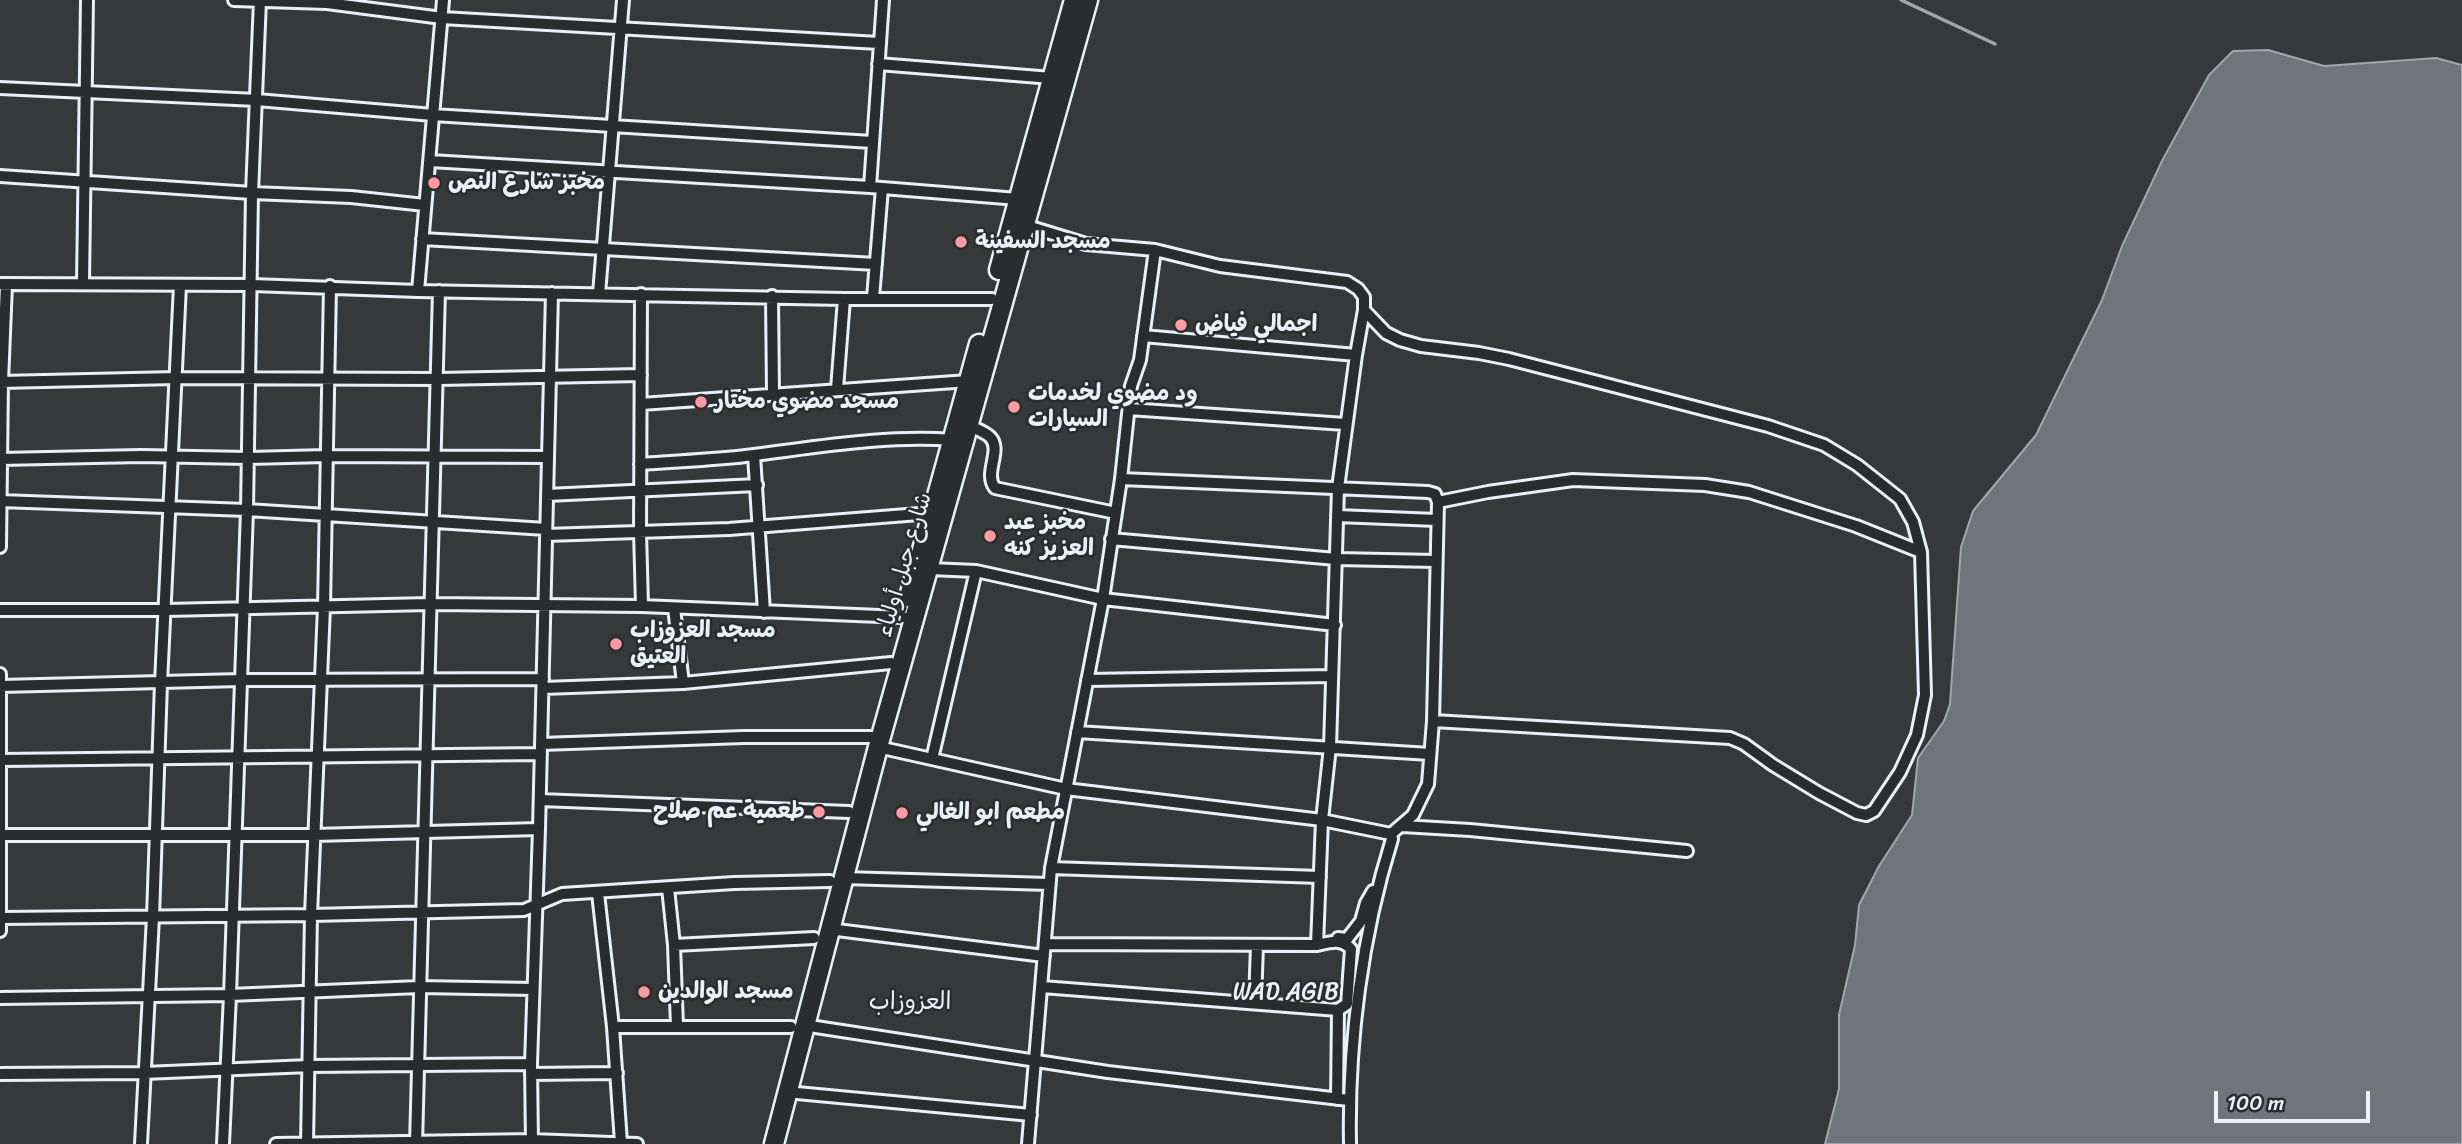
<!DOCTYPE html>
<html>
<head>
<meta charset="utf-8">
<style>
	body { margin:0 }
	#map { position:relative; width:2462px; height:1144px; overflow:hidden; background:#35393a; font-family:Sriracha,sans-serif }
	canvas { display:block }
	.scale { position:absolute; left:2214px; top:1091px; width:156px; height:32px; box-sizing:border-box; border:4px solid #e8f1f8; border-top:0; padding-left:9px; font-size:21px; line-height:24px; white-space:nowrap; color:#e8f1f8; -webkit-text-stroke:5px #2a2d2e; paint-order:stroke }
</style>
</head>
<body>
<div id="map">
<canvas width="2462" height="1144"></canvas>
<div class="scale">100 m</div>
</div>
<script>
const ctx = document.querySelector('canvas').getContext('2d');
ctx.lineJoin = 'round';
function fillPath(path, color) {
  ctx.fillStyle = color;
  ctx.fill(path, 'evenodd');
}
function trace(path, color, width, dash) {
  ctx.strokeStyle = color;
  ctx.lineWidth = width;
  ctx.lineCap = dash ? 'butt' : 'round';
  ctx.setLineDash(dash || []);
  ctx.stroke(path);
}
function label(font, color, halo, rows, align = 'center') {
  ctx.font = font + ' Sriracha,"Playpen Sans Arabic",sans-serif';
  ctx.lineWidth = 5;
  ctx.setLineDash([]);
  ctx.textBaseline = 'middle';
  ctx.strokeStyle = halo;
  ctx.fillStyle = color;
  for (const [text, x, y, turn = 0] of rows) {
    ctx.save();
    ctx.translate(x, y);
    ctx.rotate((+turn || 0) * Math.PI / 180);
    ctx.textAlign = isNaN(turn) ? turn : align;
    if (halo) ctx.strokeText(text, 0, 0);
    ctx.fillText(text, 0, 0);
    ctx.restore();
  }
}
const water = new Path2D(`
	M2268 50 2324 66 2436 58 2462 65V1144H1825L1839 1089V1015L1855 945 1859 905 1879 866 1912 815 1918 758 1944 721 1950 704 1961 547 1973 511 2036 435 2102 300 2122 246 2163 159 2209 75 2233 51Z`);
fillPath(water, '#707579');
trace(water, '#a0a7ac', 2);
trace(new Path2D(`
	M1901 0 1995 44`), '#a0a7ac', 3.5);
const minor = new Path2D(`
	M234 0 327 3 442 18 879 43
	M878 64 1052 78
	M0 88 257 100 433 115 872 142
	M430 161 870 187 1018 199
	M0 176 252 193 351 197 425 205
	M870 187 883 0
	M1024 225 1086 244 1155 250 1220 266 1347 282 1358 289 1364 297V310L1356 355 1338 488 1330 747 1322 820 1317 945
	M422 239 876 264
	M83 283 87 0
	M0 284 252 285 418 291 844 299H992
	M418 291 443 0
	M599 294 623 0
	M641 294 640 531 642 606
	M772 296 773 394
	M873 298 882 188
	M1364 310 1386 333 1400 340 1421 346 1479 353 1509 359 1768 426 1824 445 1857 465 1900 499 1913 522 1921 552 1925 695 1917 735 1900 772 1874 811 1866 815 1857 813 1819 793 1773 765 1744 744 1730 738 1433 721
	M1143 336 1356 355
	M0 382 176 378 438 379 641 375
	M837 389 844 299
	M641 404 969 381
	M1129 409 1345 424
	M970 426C976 429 985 432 990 437 1003 450 983 473 995 488L1116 513
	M754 455 764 612
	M0 459 141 456 249 458 326 456 548 457
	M640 464C678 461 716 460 754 455 818 447 887 435 953 440
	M1121 479 1428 492 1435 494 1438 502 1433 721 1428 784 1413 815 1391 834
	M547 495 757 485
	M0 501 247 510 546 529
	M1438 502 1488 492 1573 480 1705 485 1749 492 1856 526 1921 552
	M1337 516 1437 520
	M546 535 729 529 932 513
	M1111 539 1336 559 1436 561
	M0 547 2 382 6 285
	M930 569 976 571 1103 599 1335 625
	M674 608 683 683
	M0 610H166L430 604 642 606 903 617
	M0 674V931
	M1087 680 1332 676
	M0 686 241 680 543 679
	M543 688 683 683 891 663
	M1077 732 1430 754
	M541 744 744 737H871
	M878 747 1066 789 1322 820 1391 834 1392 839C1362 935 1348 1042 1350 1144
	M932 759 976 571
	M0 760 541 754
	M540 800 849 812
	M1402 826 1470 830 1687 851
	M0 835H314L539 829
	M1051 868 1320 877
	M843 878 1049 884
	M668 888 674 945 677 1026
	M598 893 613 1027 621 1143
	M0 918 311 915 524 910 562 894 734 883 830 881
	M829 929 1044 956
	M1338 938 1347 939 1361 921 1366 903 1373 891
	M1045 944 1317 945C1330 942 1341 938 1351 949L1347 1004 1338 1010 1337 1099
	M674 945 814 938
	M1042 987 1338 1010
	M0 998 230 995 419 987 533 989
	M1255 1002 1257 945
	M803 1025 1108 1072 1349 1100
	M613 1027H791
	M0 1074 144 1073 309 1066 531 1064
	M531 1074 617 1073
	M786 1092 1031 1115
	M141 1144 153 917 161 683 180 285
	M223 1144 230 995 247 510 252 193 260 0
	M276 1144 532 1140 637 1144
	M307 1144 311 915 324 607 330 286
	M416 1144 439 291
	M532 1144 531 1064 539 829 552 293
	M1028 1144 1051 868 1103 599 1121 479 1131 386 1140 360 1155 250`);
const primary = new Path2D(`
	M999 270 1074 0
	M909 597 979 344
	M774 1144 878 747 1088 0`);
trace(minor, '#e8f1f8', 16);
trace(primary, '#e8f1f8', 23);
trace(minor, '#2a2d2e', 10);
trace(primary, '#2a2d2e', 18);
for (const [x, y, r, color] of [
	[434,183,7,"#ff9aa2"],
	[961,242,7,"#ff9aa2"],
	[1181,325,7,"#ff9aa2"],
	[701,402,7,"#ff9aa2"],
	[1014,407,7,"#ff9aa2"],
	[990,536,7,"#ff9aa2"],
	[616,644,7,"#ff9aa2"],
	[819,812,7,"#ff9aa2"],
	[902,813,7,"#ff9aa2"],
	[644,992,7,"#ff9aa2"]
]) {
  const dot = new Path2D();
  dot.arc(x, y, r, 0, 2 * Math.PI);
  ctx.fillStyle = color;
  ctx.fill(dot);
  trace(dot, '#2a2d2e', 2.5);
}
label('bold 23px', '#e8f1f8', '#2a2d2e', [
	["مخبز شارع النص",448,183],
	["مسجد السفينة",975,242],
	["اجمالي فياض",1195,325],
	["ود مضوي لخدمات",1028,394],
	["السيارات",1028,420],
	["مسجد مضوي مختار",715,402],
	["مخبز عبد",1004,523],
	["العزيز كنه",1004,549],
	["مسجد العزوزاب",630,631],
	["العتيق",630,657],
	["طعمية عم صلاح",805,812,"right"],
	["مطعم ابو الغالي",916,813],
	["مسجد الوالدين",658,992]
], 'left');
label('23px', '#e8f1f8', '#2a2d2e', [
	["شارع جبل أولياء",905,565,-74]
]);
label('24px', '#e8f1f8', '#2a2d2e', [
	["WAD AGIB",1286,993],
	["العزوزاب",910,1003]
]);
</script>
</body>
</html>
